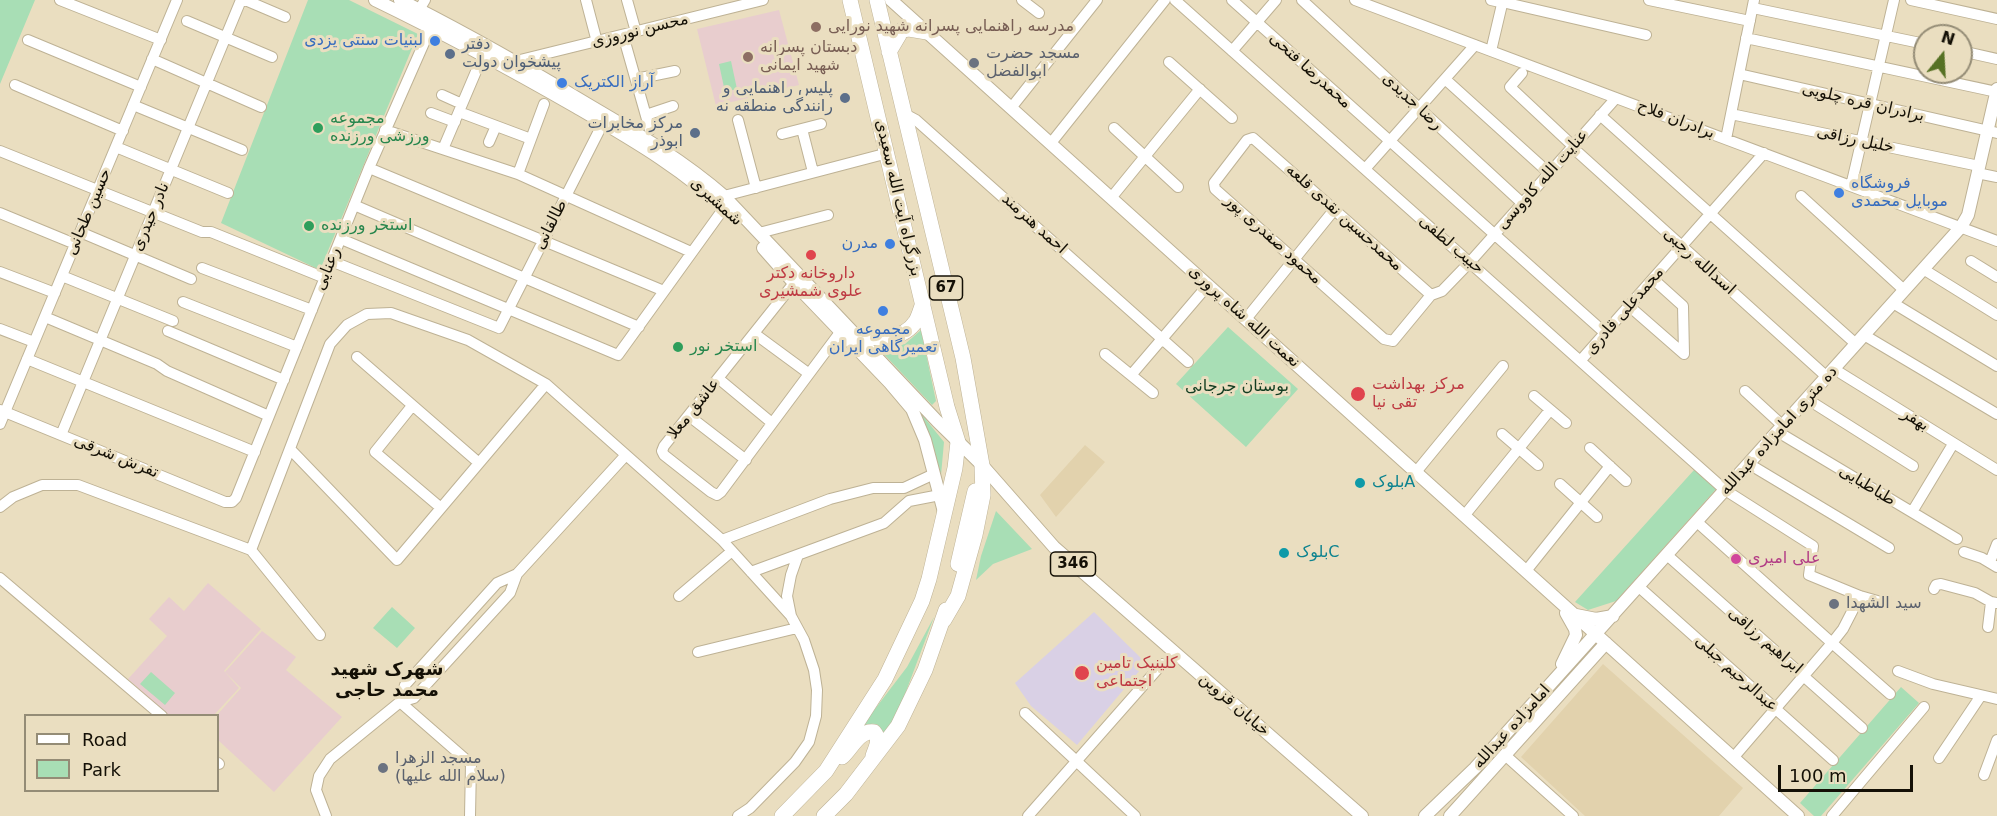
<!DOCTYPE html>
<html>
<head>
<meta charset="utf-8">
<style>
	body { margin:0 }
	#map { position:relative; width:1997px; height:816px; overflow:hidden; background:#eadec0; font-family:"DejaVu Sans",sans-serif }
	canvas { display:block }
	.legend { position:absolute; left:24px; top:714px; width:195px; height:78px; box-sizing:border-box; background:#eadec0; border:2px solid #948c76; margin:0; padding:8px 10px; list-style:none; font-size:18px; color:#141006 }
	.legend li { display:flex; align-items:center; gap:12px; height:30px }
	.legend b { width:30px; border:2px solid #948c76 }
	.north { position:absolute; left:1913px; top:24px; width:60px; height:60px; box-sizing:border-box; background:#eadec0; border:2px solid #948c76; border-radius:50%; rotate:18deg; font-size:16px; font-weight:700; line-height:24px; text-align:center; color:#141006 }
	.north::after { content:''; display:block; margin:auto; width:21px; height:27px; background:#567124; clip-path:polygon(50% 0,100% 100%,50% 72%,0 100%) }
	.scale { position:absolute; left:1778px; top:765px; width:135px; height:27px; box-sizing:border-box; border:3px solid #141006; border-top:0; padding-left:8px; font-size:18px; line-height:21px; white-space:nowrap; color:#141006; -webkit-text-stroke:4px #eadec0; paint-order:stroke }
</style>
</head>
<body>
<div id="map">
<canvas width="1997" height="816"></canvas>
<ul class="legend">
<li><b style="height:8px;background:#fff"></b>Road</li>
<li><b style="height:16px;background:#a8deb5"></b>Park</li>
</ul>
<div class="north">N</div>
<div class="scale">100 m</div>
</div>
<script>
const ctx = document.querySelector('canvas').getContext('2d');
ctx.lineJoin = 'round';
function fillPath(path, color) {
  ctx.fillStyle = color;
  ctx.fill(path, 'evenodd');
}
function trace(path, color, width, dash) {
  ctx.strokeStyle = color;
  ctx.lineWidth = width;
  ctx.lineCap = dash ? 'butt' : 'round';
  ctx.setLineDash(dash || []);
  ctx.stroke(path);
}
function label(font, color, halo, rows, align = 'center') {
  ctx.font = font + ' "DejaVu Sans",Cairo,sans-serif';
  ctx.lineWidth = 6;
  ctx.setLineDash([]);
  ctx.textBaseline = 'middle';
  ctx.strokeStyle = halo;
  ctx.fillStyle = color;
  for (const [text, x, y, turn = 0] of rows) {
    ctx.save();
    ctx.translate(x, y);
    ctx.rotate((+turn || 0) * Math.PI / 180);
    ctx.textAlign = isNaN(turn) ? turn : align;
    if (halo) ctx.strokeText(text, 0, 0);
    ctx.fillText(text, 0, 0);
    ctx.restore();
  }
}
fillPath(new Path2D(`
	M1085 445 1105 462 1056 517 1040 495Z
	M1603 664 1743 788 1719 816H1585L1521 757Z`), '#e2d2ad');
fillPath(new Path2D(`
	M779 10 799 85 716 106 697 29Z
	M208 583 261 629 224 671 239 688 214 715H169L128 679 167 636 149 619 169 597 184 611Z
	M262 631 296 657 286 670 342 717 274 792 218 740 217 715 241 688 225 672Z`), '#e8cdce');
fillPath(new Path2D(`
	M1094 612 1146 663 1077 745 1031 706 1015 683Z`), '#d9d0e5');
fillPath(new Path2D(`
	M0 0H35L0 84Z
	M308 0H349L418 34 320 270 221 223Z
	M731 61 737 89 725 92 719 64Z
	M1228 327 1298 389 1246 447 1176 384Z
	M921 330 936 401 932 405 880 350 905 344Z
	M911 401 944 442 941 475 931 442Z
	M1694 470 1717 488 1616 601 1588 610 1575 602Z
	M996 511 1032 549 993 564 976 580 981 556Z
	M392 607 415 628 397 648 373 628Z
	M934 617 899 710 883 738C882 722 875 722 862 726L907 667Z
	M151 672 175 693 165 705 140 684Z
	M1901 687 1919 703 1821 816H1814L1800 803Z`), '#a8deb5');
const minor = new Path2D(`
	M60 0 161 40
	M245 0 285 17
	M586 0 597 42
	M627 0 636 32
	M1022 0 1039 13
	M1175 0 1725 490 1813 546 1809 575 1860 596 1881 602
	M1232 0 1605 333
	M1302 0 1522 203
	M1355 0 1997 241
	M1491 0 1500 2
	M1649 0 1750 21
	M1911 0 1997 19
	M1502 2 1646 35
	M1753 8 1925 44
	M419 10 425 0
	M187 21 272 57
	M623 35 650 130
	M1746 38 1997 92
	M28 40 141 87
	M1232 51 1276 0
	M1491 51 1503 0
	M1961 51 1997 59
	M152 59 261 107
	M516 61 763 0
	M1169 62 1232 118
	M1522 73 1510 87 1573 146
	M1739 74 1997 133
	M636 79 675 71
	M1445 79 1549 173
	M15 85 123 131
	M442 95 462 104
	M133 105 242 150
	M1011 108 1097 0
	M459 112 531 139
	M431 113 455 122
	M903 113 916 120 1188 362
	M1731 114 1979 166
	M646 115 673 106
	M1600 115 1856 344
	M738 120 756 188
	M1114 128 1178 187
	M802 129 813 172
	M385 130 518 174 691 252
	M782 134 821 124
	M1726 139 1754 0
	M489 142 496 126
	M1051 143 1165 0
	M116 147 228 193
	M1572 147 1827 377
	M443 149 483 55
	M0 151 202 232H211L325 278
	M369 168 664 291
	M1365 169 1475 45
	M1977 173 1997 177
	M518 174 544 104
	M1851 186 1894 0
	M724 196 888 153
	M1801 196 1904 290
	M1111 198 1200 89
	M354 205 639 327
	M0 213 75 244
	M80 232 191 279
	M759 233 828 215
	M341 239 618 355 724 208
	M331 261 499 328 603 123
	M1971 261 1997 277
	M202 268 312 310
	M1923 269 1997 315
	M0 272 55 293
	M62 276 173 321
	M1653 279 1683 306 1684 354
	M794 283 664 446 662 451 664 455 711 492 717 495 721 492 841 331
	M1431 295 1253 138 1247 140 1214 183 1215 189 1384 339 1393 341 1431 295 1442 291 1470 262 1616 98
	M183 302 297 347
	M1893 303 1997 366
	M1629 306 1684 354
	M45 317 157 364 167 371 269 416
	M1246 319 1334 210
	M0 329 34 342
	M168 331 284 380
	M755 334 808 373
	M1864 335 1997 414
	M1105 354 1153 393
	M357 357 479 463
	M27 359 255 452
	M1581 360 1764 153
	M1834 369 1997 470
	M1132 374 1208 285
	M719 379 772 423
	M1745 391 1783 426
	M1534 396 1566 423
	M1807 399 1913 466
	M412 406 375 452 441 508
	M0 410 225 502H232L236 498 369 168 431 27
	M689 416 746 460
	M0 424 177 0
	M1778 432 1957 539
	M1502 434 1538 465
	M61 435 241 0
	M1590 448 1626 481
	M290 449 397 560 546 384
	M1749 464 1889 548
	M1416 472 1503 366
	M1560 484 1597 517
	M0 507 13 497 42 485H78L251 550 320 635
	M1912 512 1953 444
	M1464 516 1550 410
	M1697 522 1832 643 1733 758
	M722 540 830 499 873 488H904L934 474
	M251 550 330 344 347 325 367 314 391 313 468 340 546 384 722 540 791 616
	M1964 552 1982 558 1997 567
	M1667 555 1862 728
	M1990 562 1997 544
	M1526 571 1610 466
	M751 572 884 523 909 501 940 495
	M0 578 162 716
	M1639 587 1833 760
	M1934 589 1936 585 1941 584 1975 593 1991 602 1997 603
	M679 596 732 551
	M1860 596 1843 629 1832 643 1890 694
	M1988 627 1991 602
	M698 652 797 628
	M1898 671 1933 684 1997 699
	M400 702 405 685 497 583 517 574
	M400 702 471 764 470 816
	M1025 713 1135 816
	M1505 755 1573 816
	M1939 758 1980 697
	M218 763 219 764
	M1984 775 1997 740
	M326 816 316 790 319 776 330 759 400 702 414 698 510 593 517 574 625 456
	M738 816 750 808 795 762 809 742 816 716 817 690 814 670 804 640 791 616 787 596 791 575 798 555
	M1028 816 1162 664
	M1832 816 1924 707`);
const major = new Path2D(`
	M375 0C443 33 510 69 576 107 631 139 687 171 732 216
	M400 0C466 33 529 69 592 107 638 134 684 161 724 196L937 421 982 465 1054 547 1362 816
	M891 0 1798 816
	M763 248 794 283 890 383 912 409 925 440 944 512
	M1576 615 1596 619 1613 616
	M1562 664 1576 635 1575 629 1566 613
	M1425 816 1475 768 1961 227 1968 215 1997 89
	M1450 816 1606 643`);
const highway = new Path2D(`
	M877 0 963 358 982 465 983 495 975 535 958 596 944 620
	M889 52 902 30 909 29 927 32
	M857 335C876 340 903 341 916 321 919 316 921 308 923 303
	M958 564 975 491
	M842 757C852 748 859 730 874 732 881 740 876 747 873 756
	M782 816 826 771 885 679 922 601 929 579 955 468 958 442 947 407 850 0
	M824 816 846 794 898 726 925 670 946 610`);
trace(minor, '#beb295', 12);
trace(major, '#beb295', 14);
trace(highway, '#beb295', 16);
trace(minor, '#fff', 10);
trace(major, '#fff', 12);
trace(highway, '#fff', 15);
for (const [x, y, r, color] of [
	[816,27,6,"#8d6e63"],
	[435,41,6,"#3f7fe0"],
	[450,54,6,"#5c6f8a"],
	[748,57,6,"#8d6e63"],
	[974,63,6,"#6b7280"],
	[562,83,6,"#3f7fe0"],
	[845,98,6,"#5c6f8a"],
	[318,128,6,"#2e9e5b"],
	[695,133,6,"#5c6f8a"],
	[1839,193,6,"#3f7fe0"],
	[309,226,6,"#2e9e5b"],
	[890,244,6,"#3f7fe0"],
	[811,255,6,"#e0444e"],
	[883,311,6,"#3f7fe0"],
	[678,347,6,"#2e9e5b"],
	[1358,394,8,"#e0444e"],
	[1360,483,6,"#0f9aa8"],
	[1284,553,6,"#0f9aa8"],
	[1736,559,6,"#d1479c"],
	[1834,604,6,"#6b7280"],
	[1082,673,8,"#e0444e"],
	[383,768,6,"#6b7280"]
]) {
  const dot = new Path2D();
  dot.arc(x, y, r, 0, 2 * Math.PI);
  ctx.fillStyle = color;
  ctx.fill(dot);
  trace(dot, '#eadec0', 2);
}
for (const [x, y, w] of [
	[946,288,33],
	[1073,564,45]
]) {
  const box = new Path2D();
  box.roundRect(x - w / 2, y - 12, w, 24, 4.5);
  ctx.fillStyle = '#eadec0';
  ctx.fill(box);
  trace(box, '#141006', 1.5);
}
label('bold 15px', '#141006', null, [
	["67",946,288],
	["346",1073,564]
]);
label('16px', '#785e54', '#eadec0', [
	["مدرسه راهنمایی پسرانه شهید نورایی",828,27],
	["دبستان پسرانه",760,48],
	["شهید ایمانی",760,66]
], 'left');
label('16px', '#141006', '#eadec0', [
	["محسن نوروزی",640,31,-14],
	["محمدرضا فتحی",1310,71,42],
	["رضا جدیدی",1412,102,43],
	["برادران قره چلویی",1863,103,13],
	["برادران فلاح",1676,120,21],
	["خلیل رزاقی",1855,140,12],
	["عنایت‌ الله کاووسی",1543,180,-48],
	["بزرگراه آیت الله سعیدی",898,198,77],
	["شمشیری",716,202,42],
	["حسین طحانی",89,212,-67],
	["نادر حیدری",151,217,-67],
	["محمدحسین نقدی قلعه",1344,218,42],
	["احمد هنرمند",1034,224,42],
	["طالقانی",551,225,-63],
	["محمود صفدری پور",1273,240,42],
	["حبیب لطفی",1451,245,41],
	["اسدالله رجبی",1699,262,42],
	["رعنایی",328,269,-68],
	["محمدعلی قادری",1625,311,-49],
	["نعمت الله شاه پروری",1244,317,42],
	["عاشق معلا",694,409,-51],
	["بهفر",1915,420,32],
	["ده متری امامزاده عبدالله",1779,431,-48],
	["تفرش شرقی",116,457,22],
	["طباطبایی",1867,486,31],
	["ابراهیم رزاقی",1765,641,41],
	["عبدالرحیم جبلی",1736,674,42],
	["خیابان قزوین",1234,705,41],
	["امامزاده عبدالله",1512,727,-48]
]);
label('16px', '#366cbe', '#eadec0', [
	["لبنیات سنتی یزدی",423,41],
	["آراز الکتریک",574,83,"left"],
	["فروشگاه",1851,184,"left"],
	["موبایل محمدی",1851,202,"left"],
	["مدرن",878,244],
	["مجموعه",883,330,"center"],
	["تعمیرگاهی ایران",883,348,"center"]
], 'right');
label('16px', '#4e5e75', '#eadec0', [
	["دفتر",462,45,"left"],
	["پیشخوان دولت",462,63,"left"],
	["پلیس راهنمایی و",833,89],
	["رانندگی منطقه نه",833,107],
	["مرکز مخابرات",683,124],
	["ابوذر",683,142]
], 'right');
label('16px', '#5b616d', '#eadec0', [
	["مسجد حضرت",986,54],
	["ابوالفضل",986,72],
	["سید الشهدا",1846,604],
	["مسجد الزهرا",395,759],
	["(سلام الله علیها)",395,777]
], 'left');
label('16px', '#27864d', '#eadec0', [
	["مجموعه",330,119],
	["ورزشی ورزنده",330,137],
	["استخر ورزنده",321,226],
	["استخر نور",690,347]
], 'left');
label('16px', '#be3a42', '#eadec0', [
	["داروخانه دکتر",811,274,"center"],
	["علوی شمشیری",811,292,"center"],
	["مرکز بهداشت",1372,385],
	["تقی نیا",1372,403],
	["کلینیک تامین",1096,664],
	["اجتماعی",1096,682]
], 'left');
label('16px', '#123d21', '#eadec0', [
	["بوستان جرجانی",1237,387]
]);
label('16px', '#0d838f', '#eadec0', [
	["بلوکA",1372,483],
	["بلوکC",1296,553]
], 'left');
label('16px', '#b23c85', '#eadec0', [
	["علی امیری",1748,559]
], 'left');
label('bold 18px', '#141006', '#eadec0', [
	["شهرک شهید",387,670],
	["محمد حاجی",387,691]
]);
</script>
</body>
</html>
